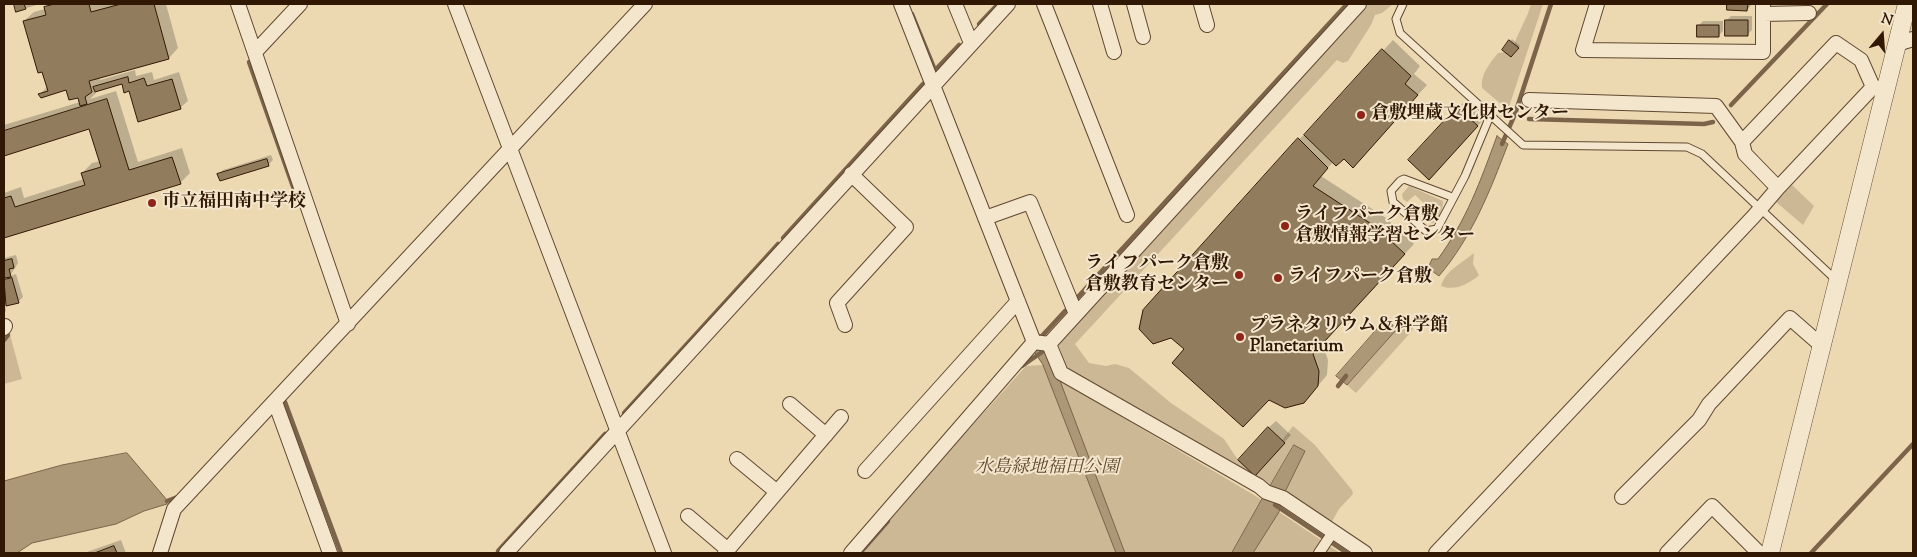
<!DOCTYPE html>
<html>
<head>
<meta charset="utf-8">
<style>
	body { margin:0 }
	#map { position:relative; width:1917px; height:557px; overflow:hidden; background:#ecd9b2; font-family:"Sorts Mill Goudy",serif }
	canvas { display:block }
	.frame { position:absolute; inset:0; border:5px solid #311804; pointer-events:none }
	.north { position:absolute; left:1857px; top:10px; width:50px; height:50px; -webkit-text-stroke:4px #f3e6cd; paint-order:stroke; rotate:18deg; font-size:14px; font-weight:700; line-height:20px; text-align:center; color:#311804 }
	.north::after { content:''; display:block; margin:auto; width:18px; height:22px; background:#311804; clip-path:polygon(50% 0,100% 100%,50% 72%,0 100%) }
</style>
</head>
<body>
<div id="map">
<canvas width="1917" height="557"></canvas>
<div class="frame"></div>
<div class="north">N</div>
</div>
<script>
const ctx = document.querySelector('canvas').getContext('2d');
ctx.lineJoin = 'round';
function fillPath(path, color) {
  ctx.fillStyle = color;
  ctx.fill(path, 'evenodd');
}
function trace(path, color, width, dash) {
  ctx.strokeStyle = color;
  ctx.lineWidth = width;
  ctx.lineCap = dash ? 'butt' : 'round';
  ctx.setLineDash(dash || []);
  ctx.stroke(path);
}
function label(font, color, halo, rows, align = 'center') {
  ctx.font = font + ' "Sorts Mill Goudy","Noto Serif JP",serif';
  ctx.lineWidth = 4;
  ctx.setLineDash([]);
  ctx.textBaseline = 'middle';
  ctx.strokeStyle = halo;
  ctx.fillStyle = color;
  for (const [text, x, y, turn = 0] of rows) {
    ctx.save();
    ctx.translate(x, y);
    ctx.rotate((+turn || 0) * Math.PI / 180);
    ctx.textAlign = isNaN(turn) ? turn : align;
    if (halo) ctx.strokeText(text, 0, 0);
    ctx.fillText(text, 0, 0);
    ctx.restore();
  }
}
fillPath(new Path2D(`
	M1368 4H1393L1382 13 1375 15 1371 25 1348 61 1343 63 1337 60 1075 344 1089 363 1106 366 1115 364 1129 368 1171 403 1224 439 1238 460 1255 475 1293 426 1315 445 1352 490 1353 494 1339 509 1330 525 1283 496 1304 451 1293 445 1268 490 1075 374 1066 367 1059 346 1063 335Z
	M1531 4H1543L1508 110 1482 88C1480 75 1490 63 1498 53L1505 52 1511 57 1519 49 1514 45C1519 30 1527 19 1531 4Z
	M1792 185 1814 206 1803 225 1776 202Z
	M1409 186 1443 201C1443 209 1440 219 1433 223H1428L1423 217 1430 209 1415 195 1407 202 1403 199 1402 194Z
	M1474 253 1473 264 1479 275 1477 277C1466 285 1454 291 1441 286 1445 271 1462 263 1474 253Z
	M1408 322 1413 327 1412 331 1356 393 1347 385 1397 329 1401 332Z
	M9 331 22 379 4 384V337Z
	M1043 365 1056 370 1071 387 1254 495 1340 553H857L1026 366Z`), '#ccb894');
const water = new Path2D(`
	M1497 136 1508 144C1490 191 1472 237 1439 276L1428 268 1432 259H1438C1467 219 1480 182 1497 136Z
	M1386 319 1397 329 1347 385 1336 376Z
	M1033 349H1048L1125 553H1116L1043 365Z
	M1294 445 1305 451 1283 496 1268 490Z
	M127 453 167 500V504L144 511 116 524 32 543 17 553H4V481L62 465Z
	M1264 496 1282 502 1279 512 1253 553H1232Z`);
fillPath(water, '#ac9777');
trace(water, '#7b6449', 1);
fillPath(new Path2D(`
	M15 4H40L17 11Z
	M48 4H166L178 48 169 58 99 77 100 80 135 70 136 76 152 72 154 80 179 72 188 101 180 108 130 90 123 82 95 90 96 93 90 99 116 91 138 162 182 148 190 173 180 183 4 237V193L21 187 24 198 84 179 82 173 92 163 100 161 89 127 4 154V125L80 102 79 96 67 88 40 94 48 86 24 21 34 12 45 9Z
	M1728 4H1752L1747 10 1728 9Z
	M1731 16H1752V30L1747 35 1726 21Z
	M1703 21H1723V31L1718 36 1698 26Z
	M1512 39 1520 46 1511 55 1504 49Z
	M1393 40 1420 66 1414 74 1427 85 1362 156 1344 157 1333 162 1321 176 1386 218 1414 244 1322 343 1328 360 1327 375 1304 402 1186 349 1299 139 1309 131Z
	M1465 101 1484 119 1436 171 1458 108Z
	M271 155 273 160 268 165 219 174 223 170Z
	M16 255 18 263 10 276 16 274 23 297 18 302 5 305 6 311 4 313V279L6 277H4V258Z
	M1276 421 1291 435 1262 467 1268 428Z
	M121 540 126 553H84Z`), '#0003');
trace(new Path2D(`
	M912 14 935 70
	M979 24 998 4
	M249 62 297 198
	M938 67 959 45
	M1731 105 1827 4
	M1529 119 1704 124 1713 122
	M1502 144 1515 114 1551 4
	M783 238 923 84
	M1076 299 1347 4
	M1038 336 1041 337 1065 311
	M4 340 8 335
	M1022 366 1042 352
	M1338 386 1346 376
	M285 402 341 553
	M624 413 778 244
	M167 501 180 496
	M1275 505 1347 553
	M498 551 605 434
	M860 553 888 521
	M1811 553 1913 444`), '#7b6449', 4.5);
const building = new Path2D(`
	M14 4H24L26 9 16 12Z
	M55 4H89L91 12 121 4H154L169 59 89 81 92 92 85 97 87 104 80 106 78 98 69 100 66 90 41 98 38 94 48 91 42 72 38 73 23 21 46 15 44 7Z
	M1727 4H1748L1747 11 1727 10Z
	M1725 20H1748V36H1725Z
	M1697 25H1719V37H1697Z
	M1509 40 1519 48 1511 57 1502 50Z
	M1382 49 1411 76 1405 84 1418 95 1353 168 1344 159 1336 166 1304 135Z
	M128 77 129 83 144 78 147 86 172 79 181 109 138 122 129 91 124 93 122 84 95 92 93 87Z
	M107 99 129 170 172 157 181 184 4 238V198L11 196 15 207 85 185 81 173 101 167 89 129 4 156V131Z
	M1457 107 1478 126 1429 180 1408 160Z
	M1298 138 1328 168 1313 186 1376 227 1405 254 1313 354 1319 371 1318 386 1304 403 1285 408 1269 400 1243 427 1172 363 1184 349 1171 338 1153 344 1139 329 1143 310Z
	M267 159 269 166 220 181 217 174Z
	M12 259 14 268 9 269 11 277 4 278V261Z
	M12 278 19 303 6 306 4 280Z
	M1268 427 1285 443 1255 476 1238 460Z
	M114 546 117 553H95Z`);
fillPath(building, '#927c5e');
trace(building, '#311804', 1);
const service = new Path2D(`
	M1403 4 1396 19 1400 33 1523 145 1687 147 1702 154 1836 280
	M1452 197 1404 179 1400 181 1391 191 1393 202 1426 231 1437 229 1465 176 1490 116`);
const pedestrian = new Path2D(`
	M1319 553 1333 532`);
const minor = new Path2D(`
	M238 4 348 324
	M455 4 664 553
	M901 4 1034 342
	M955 4 971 43
	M1044 4 1127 215
	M1100 4 1114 52
	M1134 4 1143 37
	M1201 4 1207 25
	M1597 4 1583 50 1763 52V4
	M1763 14 1809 13
	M1897 44 1913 39
	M255 52 300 4
	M1529 100 1716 106 1742 142 1745 154 1778 188
	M1742 142 1836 43 1861 60 1873 87
	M985 218 1030 202 1076 314
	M845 325 837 303 906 227 851 174
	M4 328 5 326
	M1049 344 1061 373 1259 486 1266 492 1283 498 1365 553
	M275 402 330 553
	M790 404 826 435
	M737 459 777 492
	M865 471 1018 301
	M1622 497 1699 420 1709 404 1790 318 1822 346
	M688 516 728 550
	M160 553 174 509 645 4
	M506 553 1008 4
	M725 553 841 417
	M851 553 1034 342 1049 344 1359 4
	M1436 553 1754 216 1778 188 1873 87 1885 89
	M1667 553 1712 506 1759 553`);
const tertiary = new Path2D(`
	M1770 553 1907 4`);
trace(service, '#604830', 9);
trace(pedestrian, '#604830', 12);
trace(minor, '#604830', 16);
trace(tertiary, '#604830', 19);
trace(service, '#f3e6cd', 7);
trace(pedestrian, '#f3e6cd', 10);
trace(minor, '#f3e6cd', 14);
trace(tertiary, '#f3e6cd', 18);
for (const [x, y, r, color] of [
	[1361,115,5,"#8f2418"],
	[152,203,5,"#8f2418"],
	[1285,226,5,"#8f2418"],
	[1239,275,5,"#8f2418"],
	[1278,278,5,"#8f2418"],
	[1240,337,5,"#8f2418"]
]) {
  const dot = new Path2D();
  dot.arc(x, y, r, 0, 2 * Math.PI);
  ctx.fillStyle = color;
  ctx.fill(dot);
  trace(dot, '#f3e6cd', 2);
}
label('bold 18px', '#311804', '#f3e6cd', [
	["倉敷埋蔵文化財センター",1371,115],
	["市立福田南中学校",162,203],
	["ライフパーク倉敷",1295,216],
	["倉敷情報学習センター",1295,237],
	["ライフパーク倉敷",1229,265,"right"],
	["倉敷教育センター",1229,286,"right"],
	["ライフパーク倉敷",1288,278],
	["プラネタリウム＆科学館",1250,327],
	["Planetarium",1250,348]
], 'left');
label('italic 18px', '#60482f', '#f3e6cd', [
	["水島緑地福田公園",1047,469]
]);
</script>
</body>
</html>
